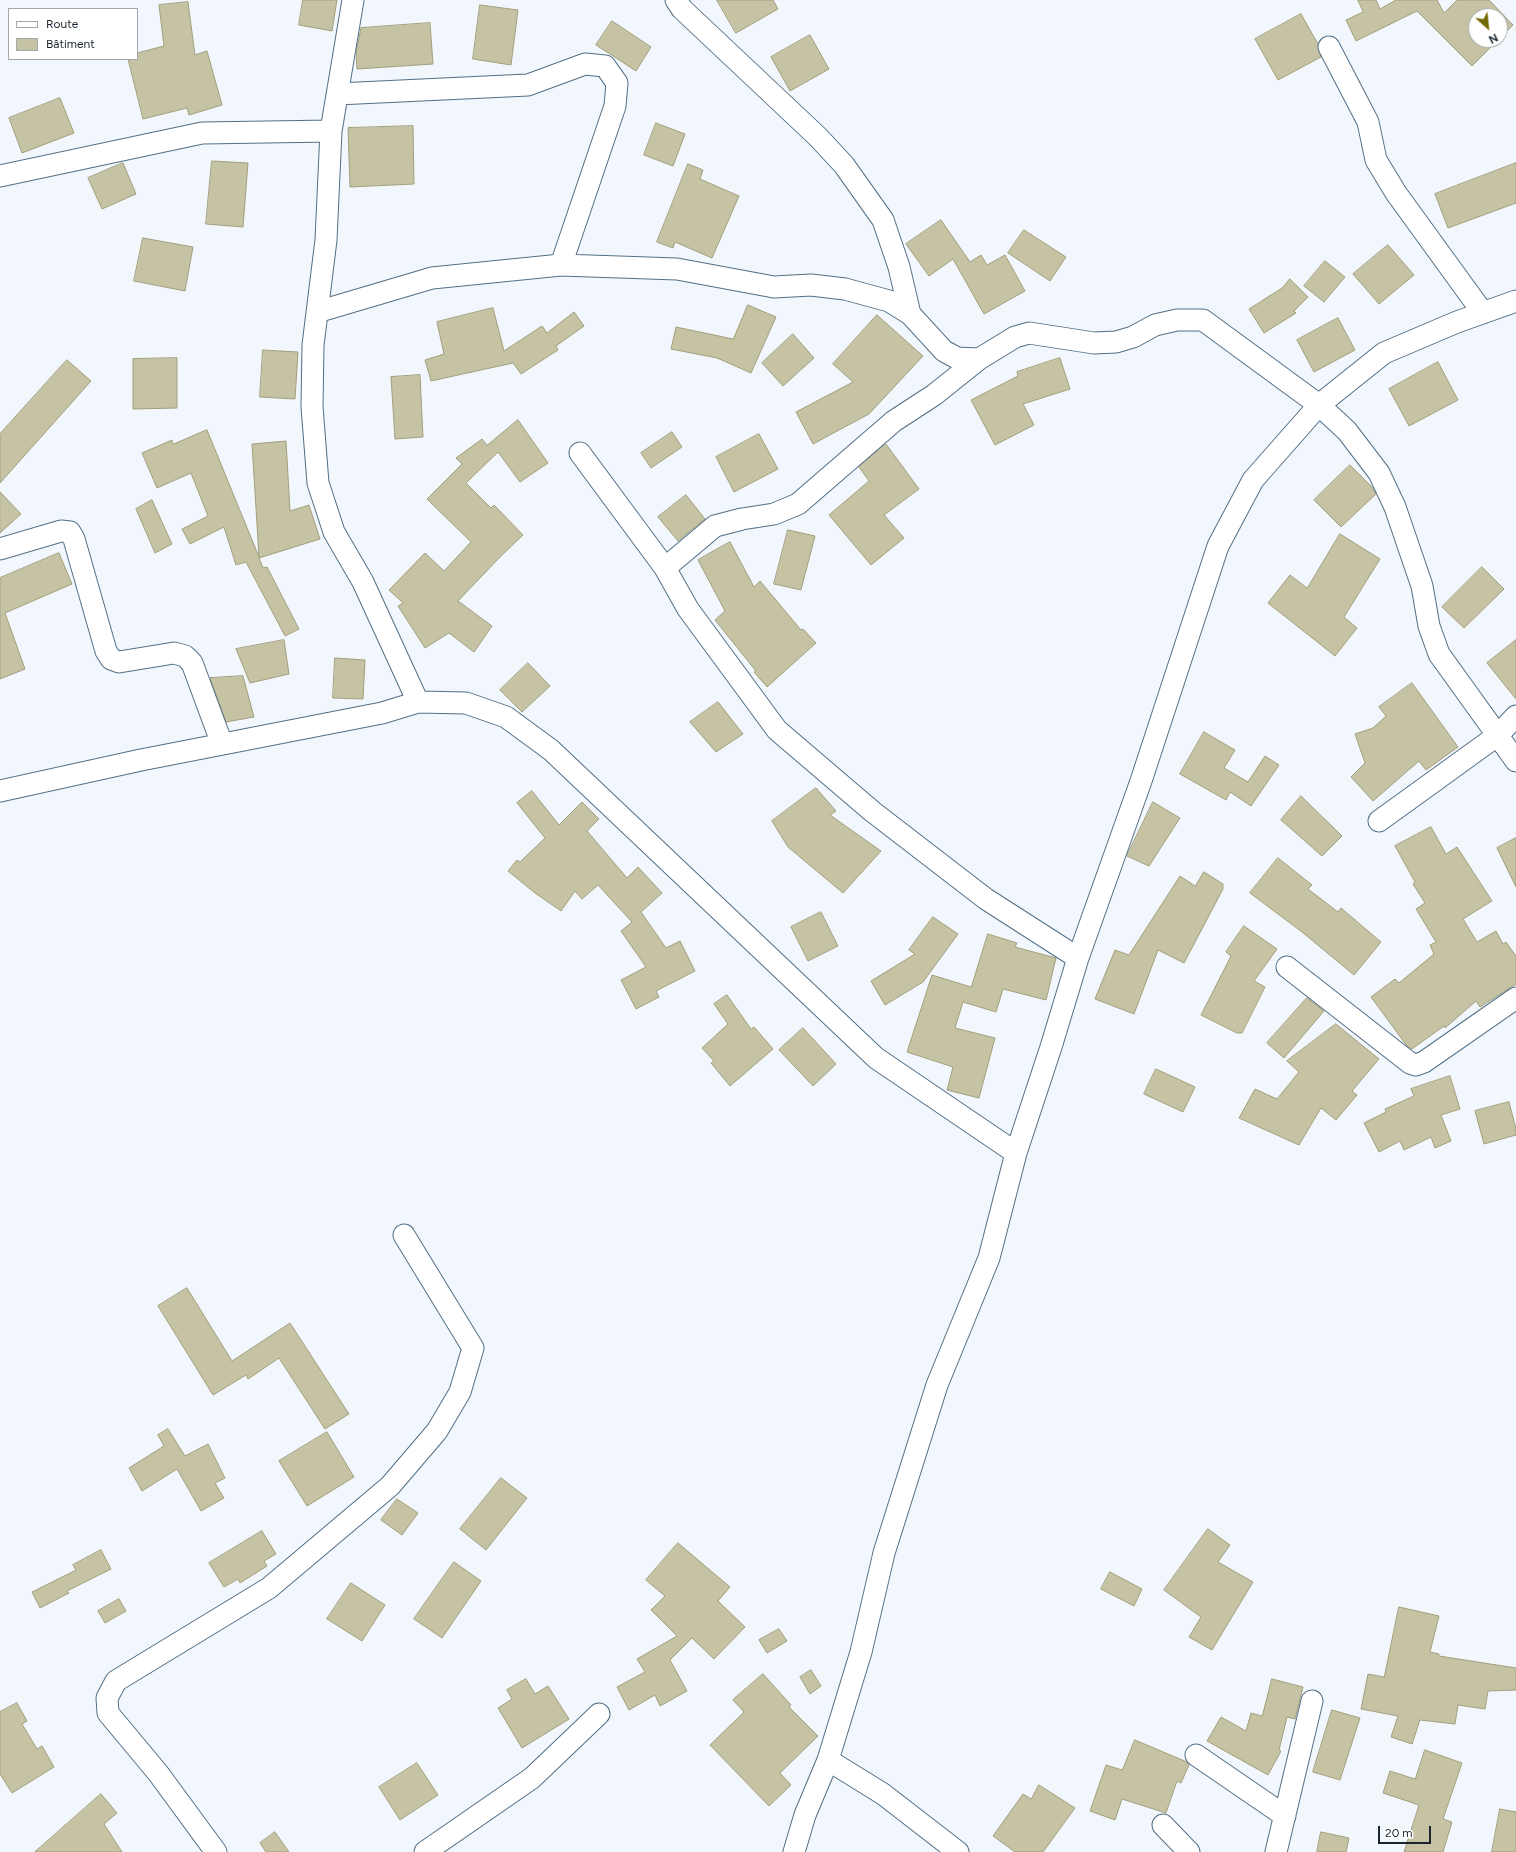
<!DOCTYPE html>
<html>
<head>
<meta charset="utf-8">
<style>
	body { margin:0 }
	#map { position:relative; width:1516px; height:1852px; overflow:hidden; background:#f1f7fc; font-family:Figtree,sans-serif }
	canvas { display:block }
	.legend { position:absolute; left:8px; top:8px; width:130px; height:52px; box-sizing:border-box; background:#fff; border:1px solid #a3a7ab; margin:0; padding:5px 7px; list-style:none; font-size:12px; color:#19242e }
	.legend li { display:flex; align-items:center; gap:8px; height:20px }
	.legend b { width:20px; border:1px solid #a3a7ab }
	.north { position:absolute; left:1468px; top:8px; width:40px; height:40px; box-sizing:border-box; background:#fff; border:1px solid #a3a7ab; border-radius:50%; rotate:153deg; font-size:11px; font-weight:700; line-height:16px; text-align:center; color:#19242e }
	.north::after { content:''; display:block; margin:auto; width:14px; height:18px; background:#736901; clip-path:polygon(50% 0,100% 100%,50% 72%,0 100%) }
	.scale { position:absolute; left:1378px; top:1826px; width:53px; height:18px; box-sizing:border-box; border:2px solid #19242e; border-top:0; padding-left:5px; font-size:12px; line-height:14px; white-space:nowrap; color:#19242e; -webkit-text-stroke:3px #fff; paint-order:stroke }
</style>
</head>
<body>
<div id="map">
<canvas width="1516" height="1852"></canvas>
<ul class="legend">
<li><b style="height:5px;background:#fff"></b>Route</li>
<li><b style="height:11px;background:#c6c3a5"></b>Bâtiment</li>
</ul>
<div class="north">N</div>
<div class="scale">20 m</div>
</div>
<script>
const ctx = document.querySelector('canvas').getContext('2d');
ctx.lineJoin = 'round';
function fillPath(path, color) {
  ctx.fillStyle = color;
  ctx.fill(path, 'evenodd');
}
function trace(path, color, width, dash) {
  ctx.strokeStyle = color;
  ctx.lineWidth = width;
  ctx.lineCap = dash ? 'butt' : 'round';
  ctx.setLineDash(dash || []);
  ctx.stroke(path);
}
const building = new Path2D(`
	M303 0H337L332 31 299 25Z
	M717 0H773L778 9 736 33Z
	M1358 0H1376L1380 9 1396 0H1437L1444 13 1457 0H1489L1513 25 1500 38V16H1476V40H1498L1472 66 1417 11 1356 41 1346 20 1363 12Z
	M188 2 195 55 207 51 222 105 189 115 187 108 143 119 128 59H137V53L164 46 159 5Z
	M480 5 518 10 511 65 473 59Z
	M1301 14 1318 44 1321 57 1278 80 1255 39Z
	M612 21 651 47 636 71 596 45Z
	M430 23 433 64 357 69 356 53 361 28Z
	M810 35 829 69 790 91 771 57Z
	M60 98 74 133 22 153 9 118Z
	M656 123 685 134 673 166 644 155Z
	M413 126 414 184 350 187 348 128Z
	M212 161 248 163 243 227 206 224Z
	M123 163 136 194 102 209 88 178Z
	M1516 163V203L1448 228 1435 194Z
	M688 164 703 170 700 179 739 196 712 258 675 242 673 248 657 242Z
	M941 220 970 262 981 255 987 265 1005 255 1025 291 984 314 953 259 929 276 906 244Z
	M1024 230 1066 257 1050 281 1008 253Z
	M143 238 193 247 185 291 134 281Z
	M1388 245 1414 275 1379 304 1353 274Z
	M1325 261 1345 277 1324 302 1304 286Z
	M1290 279 1308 297 1294 311 1296 313 1264 333 1249 309 1282 288Z
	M748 305 776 317 751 373 717 358 671 349 676 327 733 339Z
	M493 308 504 351 542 326 547 333 574 312 584 326 556 346 558 350 521 374 513 363 431 381 425 360 444 354 437 322Z
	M877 315 923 356 869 414 813 444 796 412 853 382 833 364Z
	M1338 318 1355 350 1314 372 1297 340Z
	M793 334 814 358 783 386 762 363Z
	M263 350 298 352 295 399 260 397Z
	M177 358V408L133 409V359Z
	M1060 358 1070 389 1023 404 1034 425 995 445 971 400 1018 376 1017 372Z
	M67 360 91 381 0 483V434Z
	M1438 362 1458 400 1409 426 1389 389Z
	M420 375 423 437 395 439 391 377Z
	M518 420 548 463 520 482 498 452 466 483 491 508 494 505 523 535 501 556 458 601 492 626 474 652 449 633 425 648 398 606 403 603 389 590 425 553 444 571 471 542 427 499 462 464 456 458 482 439 487 445Z
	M207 430 259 557 252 444 286 441 290 511 309 505 320 539 259 558 263 568 267 567 299 629 285 636 246 562 236 565 224 527 190 544 182 529 208 516 191 473 157 488 142 453 172 440 173 444Z
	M672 432 682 447 651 468 641 453Z
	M759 434 778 469 734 492 716 457Z
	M886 444 919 489 884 515 904 538 871 565 829 515 869 481 859 467Z
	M1350 465 1372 487 1376 494 1341 527 1314 500Z
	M0 492 21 514 0 533Z
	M686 495 705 519 678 541 658 517Z
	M152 500 172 544 155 553 136 509Z
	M788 530 815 536 801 590 774 584Z
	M1340 534 1380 559 1344 617 1357 628 1335 656 1268 603 1290 575 1307 588Z
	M730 542 754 587 760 581 801 630 803 629 816 643 767 687 754 672 756 671 715 620 725 611 698 560Z
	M59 553 72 584 5 613 25 669 0 679V578Z
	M1482 567 1504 589 1464 628 1442 607Z
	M284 640 289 674 250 683 236 649Z
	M1516 640V699L1487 663Z
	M335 658 365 660 363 699 333 698Z
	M528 663 550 686 522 712 500 690Z
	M243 676 254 717 226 722 210 678Z
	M1412 683 1458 747 1426 770 1419 761 1373 801 1351 777 1365 763 1355 734 1373 728 1386 716 1379 707Z
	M718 702 743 734 716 752 690 722Z
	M1204 732 1235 750 1224 768 1248 782 1265 756 1279 765 1251 806 1230 792 1226 800 1180 774Z
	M816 788 836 811 830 815 881 851 843 893 788 847 772 821Z
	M532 791 559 825 582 802 599 819 587 831 627 878 638 867 662 893 641 912 666 948 680 941 695 971 656 991 659 997 636 1009 621 980 646 967 621 931 632 922 598 885 582 899 575 891 561 911 535 893 508 871 517 860 520 862 545 838 517 803Z
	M1301 796 1342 836 1322 856 1281 820Z
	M1153 802 1180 818 1149 866 1127 856Z
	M1431 827 1446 854 1457 847 1492 901 1463 919 1477 942 1496 931 1503 944 1506 942 1516 956V984L1480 1007 1476 1001 1445 1028 1444 1026 1412 1049 1407 1046 1371 997 1395 979 1399 983 1434 954 1430 945 1436 942 1416 909 1425 903 1413 884 1415 882 1395 846Z
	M1516 838V887L1497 848Z
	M1278 858 1312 885 1308 889 1338 912 1341 908 1381 942 1354 975 1302 932 1250 893Z
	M1204 872 1223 884V889L1184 963 1158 950 1134 1014 1095 999 1115 950 1129 955 1180 876 1195 886Z
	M821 912 838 946 808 961 791 927Z
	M933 917 958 934 923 982 885 1005 871 981 915 954 909 950Z
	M1244 926 1277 949 1254 981 1265 987 1242 1033H1237L1201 1015 1231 956 1226 952Z
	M988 934 1017 943 1015 947 1056 958 1046 1000 1003 989 996 1012 963 1002 955 1028 995 1038 979 1098 947 1090 953 1067 907 1052 932 975 971 987Z
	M727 995 751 1029 754 1027 773 1049 730 1086 711 1063 714 1061 702 1048 728 1024 714 1004Z
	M1307 998 1324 1011 1284 1058 1267 1043Z
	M1336 1024 1379 1059 1352 1091 1357 1095 1336 1120 1321 1108 1299 1145 1239 1118 1255 1089 1277 1099 1299 1072 1287 1061Z
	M803 1028 836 1064 813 1086 779 1050Z
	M1156 1069 1195 1087 1183 1112 1144 1094Z
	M1450 1076 1460 1109 1441 1115 1451 1141 1435 1148 1431 1137 1404 1150 1400 1141 1379 1152 1364 1123 1386 1112 1385 1109 1414 1096 1411 1089Z
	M1509 1102 1516 1129V1135L1484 1144 1475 1111Z
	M187 1288 232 1361 290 1323 349 1414 325 1429 279 1358 248 1379 246 1375 213 1395 158 1306Z
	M168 1429 185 1456 208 1444 225 1478 215 1483 224 1498 201 1511 177 1469 142 1491 129 1468 164 1446 158 1435Z
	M327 1432 354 1477 307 1506 279 1461Z
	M501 1478 527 1498 486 1550 460 1529Z
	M397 1499 418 1513 402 1535 381 1520Z
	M1208 1529 1230 1545 1218 1562 1253 1582 1212 1650 1189 1637 1201 1617 1164 1590Z
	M262 1531 276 1554 264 1561 267 1566 240 1583 238 1579 224 1587 209 1563Z
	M678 1543 730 1587 718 1601 745 1627 714 1659 692 1638 670 1660 687 1691 660 1706 655 1695 629 1710 617 1687 645 1672 637 1659 677 1636 651 1610 665 1596 646 1580Z
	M101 1550 111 1569 67 1591 69 1593 40 1608 32 1592 76 1570 73 1565Z
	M454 1562 481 1581 442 1638 414 1619Z
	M1110 1572 1142 1589 1134 1606 1101 1589Z
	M351 1583 385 1605 362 1641 327 1619Z
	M119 1599 126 1611 105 1623 98 1611Z
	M1399 1607 1439 1616 1430 1652 1439 1654V1656L1516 1668V1690L1488 1691 1485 1709 1458 1705 1455 1724 1420 1720 1412 1744 1391 1737 1398 1716 1361 1709 1368 1674 1384 1677Z
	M779 1629 787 1641 767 1653 759 1640Z
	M811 1670 821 1686 810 1694 800 1677Z
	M763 1674 791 1705 789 1707 818 1736 780 1773 791 1785 769 1806 710 1745 744 1712 733 1700Z
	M526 1679 535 1694 548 1686 569 1719 522 1748 498 1708 512 1699 507 1690Z
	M1272 1679 1303 1687 1295 1719 1287 1717 1279 1750 1281 1751 1268 1775 1207 1741 1221 1717 1246 1731 1251 1713 1262 1716Z
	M17 1703 27 1721 22 1724 37 1749 42 1746 54 1767 12 1793 0 1774V1712Z
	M1332 1710 1360 1718 1340 1780 1313 1772Z
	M1135 1740 1187 1762 1189 1765 1181 1783 1177 1781 1166 1813 1122 1799 1115 1820 1090 1811 1106 1765 1122 1770Z
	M1425 1750 1462 1763 1443 1819 1452 1822 1443 1852H1404L1419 1805 1383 1793 1390 1771 1415 1779Z
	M417 1763 438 1795 400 1820 379 1787Z
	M1039 1785 1075 1808 1043 1852H1015L993 1836 1023 1794 1031 1799Z
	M101 1794 117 1813 104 1824 122 1852H35Z
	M1500 1809 1516 1812V1852H1492Z
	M275 1832 289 1852H266L260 1843Z
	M1321 1832 1349 1838 1346 1852H1317Z`);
fillPath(building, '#c6c3a5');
trace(building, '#a29f7c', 1);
const street = new Path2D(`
	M676 0 682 9 818 137 844 165 883 220 899 267 910 314
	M1329 47 1368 122 1376 160 1396 193 1483 313
	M337 94 528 85 585 64 605 66 617 83 615 106 561 265
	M331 131 353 0
	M0 176 202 133 331 131 326 240 313 345 312 407 318 483 334 532 363 582 418 702
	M317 312 432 278 561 265 677 269 774 287 811 285 845 289 889 301 910 314 944 351 957 358 979 359
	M580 453 665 568 688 609 777 730 873 812 986 899 1078 958
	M0 549 61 531 70 532 74 539 106 651 111 659 119 662 174 653 185 656 192 663 222 744
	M665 568 715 526 742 519 774 514 798 504 894 421 934 395 979 359 1015 337 1029 333 1094 343 1116 342 1133 337 1155 325 1177 320H1203L1319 405 1347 431 1379 473 1395 507 1422 586 1429 626 1439 654 1516 761
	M0 791 141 760 382 713 418 702 466 703 506 717 551 750 876 1058 1016 1153
	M1379 821 1498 735 1516 716
	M1287 967 1410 1063 1416 1065 1424 1062 1516 998
	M1196 1755 1285 1816
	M828 1760 883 1794 958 1852
	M1163 1825 1189 1852
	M216 1852 158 1773 108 1713 107 1698 116 1681 269 1588 390 1486 437 1431 460 1392 473 1348 404 1235
	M425 1852 532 1778 599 1714
	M794 1852 805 1815 828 1760 861 1652 884 1553 937 1385 989 1258 1016 1153 1051 1047 1078 958 1141 781 1218 546 1253 480 1319 405 1384 353 1457 322 1516 301
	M1276 1852 1312 1701`);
trace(street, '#536f86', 23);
trace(street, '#fff', 21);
</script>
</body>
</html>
